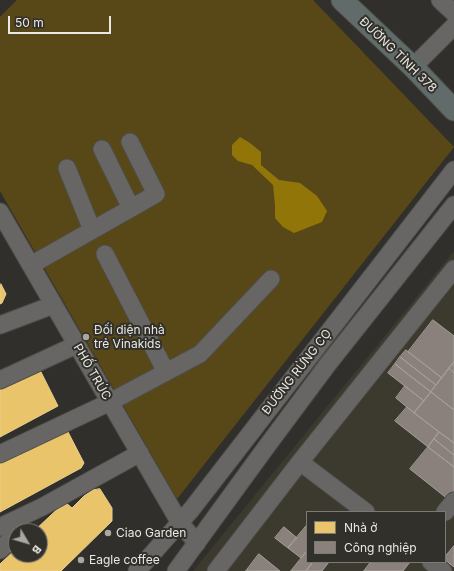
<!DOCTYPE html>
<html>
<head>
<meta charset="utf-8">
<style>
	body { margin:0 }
	#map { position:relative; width:454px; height:571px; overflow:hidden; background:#302f2c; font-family:Inter,sans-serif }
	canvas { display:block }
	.legend { position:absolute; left:306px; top:511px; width:140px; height:52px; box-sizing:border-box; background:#32302a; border:1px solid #7b7a74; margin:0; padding:5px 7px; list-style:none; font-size:12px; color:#e9e8e4 }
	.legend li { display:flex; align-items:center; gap:8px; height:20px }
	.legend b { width:20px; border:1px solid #7b7a74 }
	.north { position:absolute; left:8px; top:523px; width:40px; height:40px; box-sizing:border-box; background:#32302a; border:1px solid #7b7a74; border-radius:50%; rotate:128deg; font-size:11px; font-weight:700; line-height:16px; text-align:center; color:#e9e8e4 }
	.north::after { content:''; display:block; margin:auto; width:14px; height:18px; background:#a8a7a4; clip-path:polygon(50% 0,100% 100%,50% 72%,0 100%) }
	.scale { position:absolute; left:8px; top:16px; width:103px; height:18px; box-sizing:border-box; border:2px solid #e9e8e4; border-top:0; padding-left:5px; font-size:12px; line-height:14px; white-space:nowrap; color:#e9e8e4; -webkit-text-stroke:3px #32302a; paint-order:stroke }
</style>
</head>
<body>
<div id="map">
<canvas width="454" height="571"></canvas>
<ul class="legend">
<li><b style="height:11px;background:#e9c46a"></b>Nhà ở</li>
<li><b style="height:11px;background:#8a817c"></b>Công nghiệp</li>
</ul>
<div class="north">B</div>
<div class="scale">50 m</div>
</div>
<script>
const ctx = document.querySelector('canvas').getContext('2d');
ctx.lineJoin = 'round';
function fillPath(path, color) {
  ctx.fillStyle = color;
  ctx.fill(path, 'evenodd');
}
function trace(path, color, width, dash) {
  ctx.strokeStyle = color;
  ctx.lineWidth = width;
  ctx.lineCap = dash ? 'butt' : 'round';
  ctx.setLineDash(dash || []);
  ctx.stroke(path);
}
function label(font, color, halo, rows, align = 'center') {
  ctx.font = font + ' Inter,sans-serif';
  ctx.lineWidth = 4;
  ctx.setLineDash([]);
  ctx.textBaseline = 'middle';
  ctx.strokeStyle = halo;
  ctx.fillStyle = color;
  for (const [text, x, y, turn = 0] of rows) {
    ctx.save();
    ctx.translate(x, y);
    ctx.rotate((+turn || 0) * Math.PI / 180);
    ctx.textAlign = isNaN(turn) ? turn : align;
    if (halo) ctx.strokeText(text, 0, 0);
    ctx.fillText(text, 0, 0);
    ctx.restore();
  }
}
fillPath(new Path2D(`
	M454 251V571H193ZM307 512H445V562H307Z`), '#3c392e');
fillPath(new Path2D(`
	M17 0H313L454 147 177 499 0 191V17Z`), '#584817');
fillPath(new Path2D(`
	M240 137 250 143 261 152V165L279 180 300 183 317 196 327 211 322 222 294 233 283 227 275 218V205L273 185 252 165 238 161 232 155V145Z`), '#927508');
const homes = new Path2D(`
	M1 284 6 294 2 303 0 304V285Z
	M40 370 58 406 0 437V386Z
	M67 430 84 463 81 468 0 512V463Z
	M100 489 112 508V521L61 571H0V564L16 549V555H40V531H34L65 502 72 508 84 496 93 490Z`);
fillPath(homes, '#e9c46a');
trace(homes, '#e9cf8f', 1);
const industry = new Path2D(`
	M433 320 454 336V362L442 378 408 352Z
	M406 350 442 378 436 385 400 357Z
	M400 357 436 385 431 392 395 364Z
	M454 362V373L449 368Z
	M395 364 431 392 424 401 388 373Z
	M449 368 454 373V410L431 392Z
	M405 386 424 401 414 413 396 398Z
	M431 392 454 410V443L414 413Z
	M407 407 439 432 428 447 395 421Z
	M439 432 454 443V455L434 439Z
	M434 439 454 455V467L428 447Z
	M428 447 454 467V494L449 500 410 469Z
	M307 525V551L301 558 288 548Z
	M284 527 297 538 288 548 275 538Z
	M454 546V567L445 560V557Z
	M307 551V562H313L306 571H291Z
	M259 554 280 571H246Z
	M313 562H329L322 571H306Z
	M371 562H410L403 571H364Z`);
fillPath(industry, '#8a817c');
trace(industry, '#a6a09b', 1);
const minor = new Path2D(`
	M440 0 454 13
	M413 67 454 26
	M102 149 131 208
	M67 168 92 230
	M0 212 180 523 197 543
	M105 254 166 372
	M31 265 156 194 130 142
	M0 325 53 305
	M0 380 76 345
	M0 454 110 402 200 354 271 279
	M300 462 366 512
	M445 512 454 501
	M0 527 42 507 140 453
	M0 550 16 534
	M431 562 443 571
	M137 571 191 510 454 170
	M176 571 267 446 328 364 454 205
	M216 571 300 462 454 269`);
const major = new Path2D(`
	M342 0 413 67 454 110`);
trace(minor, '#4e4e4a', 19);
trace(major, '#4e4e4a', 23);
trace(minor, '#676664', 17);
trace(major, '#616b6a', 21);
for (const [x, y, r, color] of [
	[86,337,4,"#a8a7a4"],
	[108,533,4,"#a8a7a4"],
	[81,560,4,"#a8a7a4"]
]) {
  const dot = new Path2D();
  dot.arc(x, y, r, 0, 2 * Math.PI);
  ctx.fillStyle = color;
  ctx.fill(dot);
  trace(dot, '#32302a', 1.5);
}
label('12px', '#e9e8e4', '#32302a', [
	["ĐƯỜNG TỈNH 378",398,55,44],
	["PHỐ TRÚC",92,372,60],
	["ĐƯỜNG RỪNG CỌ",297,372,-52]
]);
label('12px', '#e9e8e4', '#32302a', [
	["Đối diện nhà",94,330],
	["trẻ Vinakids",94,344],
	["Ciao Garden",116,533],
	["Eagle coffee",89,560]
], 'left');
</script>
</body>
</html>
